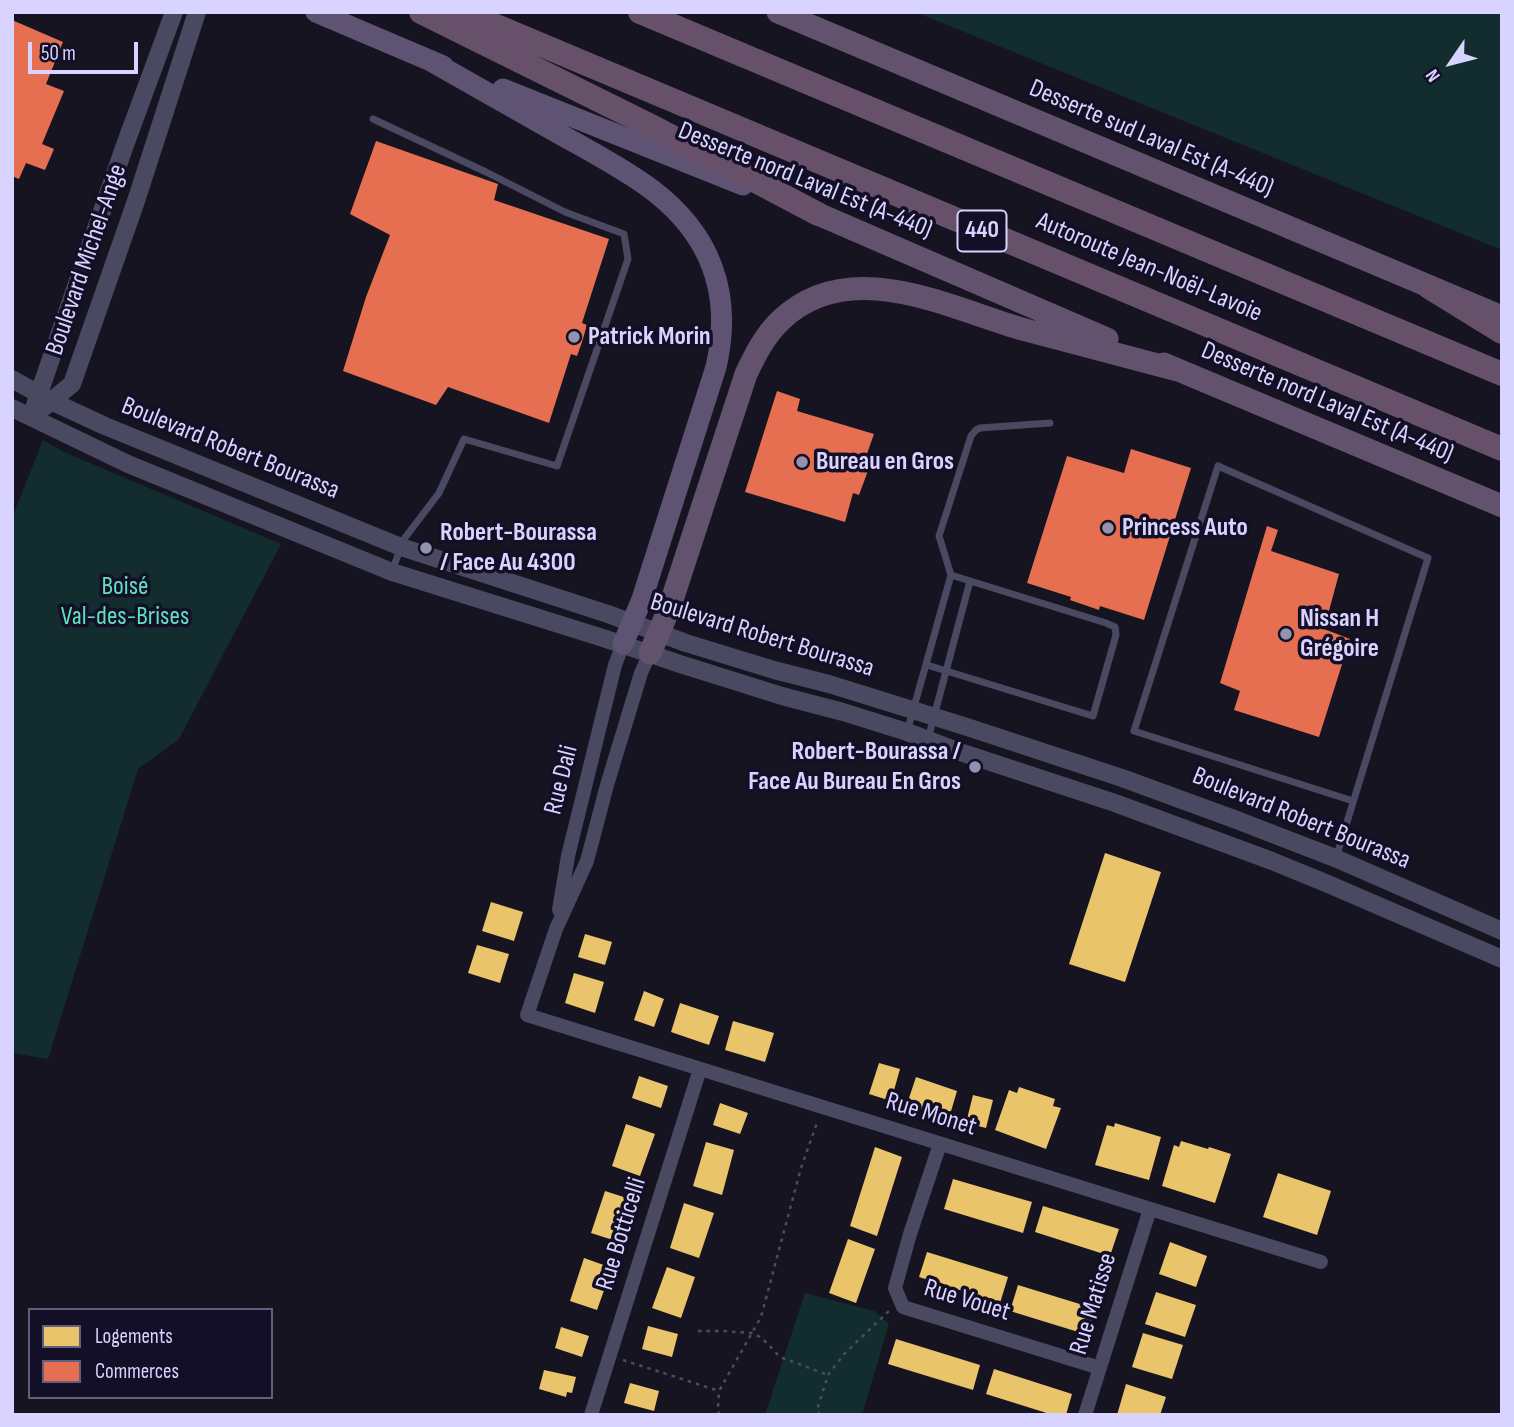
<!DOCTYPE html>
<html>
<head>
<meta charset="utf-8">
<style>
	body { margin:0 }
	#map { position:relative; width:1514px; height:1427px; overflow:hidden; background:#161421; font-family:"Sofia Sans Condensed",sans-serif }
	canvas { display:block }
	.frame { position:absolute; inset:0; border:14px solid #d9d4ff; pointer-events:none }
	.legend { position:absolute; left:28px; top:1308px; width:245px; height:91px; box-sizing:border-box; background:#130f26; border:2px solid #625e7d; margin:0; padding:9px 12px; list-style:none; font-size:21px; color:#d9d4ff }
	.legend li { display:flex; align-items:center; gap:14px; height:35px }
	.legend b { width:35px; border:2px solid #625e7d }
	.north { position:absolute; left:1416px; top:28px; width:70px; height:70px; -webkit-text-stroke:5px #130f26; paint-order:stroke; rotate:235deg; font-size:19px; font-weight:700; line-height:28px; text-align:center; color:#d9d4ff }
	.north::after { content:''; display:block; margin:auto; width:24px; height:32px; background:#d9d4ff; clip-path:polygon(50% 0,100% 100%,50% 72%,0 100%) }
	.scale { position:absolute; left:28px; top:42px; width:110px; height:32px; box-sizing:border-box; border:4px solid #d9d4ff; border-top:0; padding-left:9px; font-size:21px; line-height:24px; white-space:nowrap; color:#d9d4ff; -webkit-text-stroke:5px #130f26; paint-order:stroke }
</style>
</head>
<body>
<div id="map">
<canvas width="1514" height="1427"></canvas>
<div class="frame"></div>
<ul class="legend">
<li><b style="height:19px;background:#e9c46a"></b>Logements</li>
<li><b style="height:19px;background:#e76f51"></b>Commerces</li>
</ul>
<div class="north">N</div>
<div class="scale">50 m</div>
</div>
<script>
const ctx = document.querySelector('canvas').getContext('2d');
ctx.lineJoin = 'round';
function fillPath(path, color) {
  ctx.fillStyle = color;
  ctx.fill(path, 'evenodd');
}
function trace(path, color, width, dash) {
  ctx.strokeStyle = color;
  ctx.lineWidth = width;
  ctx.lineCap = dash ? 'butt' : 'round';
  ctx.setLineDash(dash || []);
  ctx.stroke(path);
}
function label(font, color, halo, rows, align = 'center') {
  ctx.font = font + ' "Sofia Sans Condensed",sans-serif';
  ctx.lineWidth = 7;
  ctx.setLineDash([]);
  ctx.textBaseline = 'middle';
  ctx.strokeStyle = halo;
  ctx.fillStyle = color;
  for (const [text, x, y, turn = 0] of rows) {
    ctx.save();
    ctx.translate(x, y);
    ctx.rotate((+turn || 0) * Math.PI / 180);
    ctx.textAlign = isNaN(turn) ? turn : align;
    if (halo) ctx.strokeText(text, 0, 0);
    ctx.fillText(text, 0, 0);
    ctx.restore();
  }
}
fillPath(new Path2D(`
	M915 12H1502V250Z
	M43 440 64 452 281 544 179 739 138 769 48 1059 12 1053V518Z
	M805 1293 874 1311 889 1324 862 1415H765Z`), '#132c2d');
fillPath(new Path2D(`
	M1105 853 1161 872 1125 982 1069 964Z
	M491 902 523 912 514 941 482 931Z
	M585 934 612 942 605 965 578 957Z
	M477 945 509 954 500 983 468 973Z
	M574 973 604 982 595 1013 565 1003Z
	M644 991 664 999 654 1027 634 1020Z
	M680 1003 719 1016 709 1045 671 1032Z
	M733 1021 774 1033 765 1062 725 1050Z
	M879 1063 900 1069 891 1101 869 1094Z
	M639 1076 668 1086 661 1108 632 1098Z
	M916 1077 957 1091 949 1118 907 1104Z
	M1019 1087 1055 1099 1053 1106 1061 1108 1046 1149 995 1130 1009 1090 1017 1093Z
	M973 1095 993 1100 986 1128 966 1123Z
	M720 1103 748 1113 740 1134 713 1125Z
	M1115 1123 1161 1137 1149 1180 1095 1165 1107 1125 1114 1127Z
	M626 1124 655 1134 640 1176 612 1166Z
	M1181 1141 1208 1149 1209 1147 1231 1154 1215 1203 1162 1186 1174 1145 1179 1147Z
	M706 1142 734 1150 722 1195 693 1186Z
	M875 1147 902 1157 877 1236 850 1226Z
	M1278 1173 1331 1191 1317 1235 1263 1217Z
	M953 1179 1032 1202 1023 1233 944 1209Z
	M605 1191 633 1200 619 1242 591 1233Z
	M684 1203 714 1213 699 1258 670 1248Z
	M1043 1206 1119 1229 1110 1256 1035 1232Z
	M848 1239 875 1249 856 1303 829 1293Z
	M1170 1242 1207 1256 1196 1287 1159 1274Z
	M927 1252 1008 1277 1000 1303 919 1277Z
	M584 1258 612 1268 597 1310 570 1301Z
	M667 1267 695 1277 681 1318 652 1308Z
	M1018 1285 1096 1309 1088 1335 1010 1311Z
	M1156 1292 1196 1305 1185 1337 1145 1324Z
	M648 1326 678 1334 672 1357 642 1349Z
	M561 1327 589 1336 582 1357 555 1348Z
	M1143 1333 1183 1345 1172 1379 1132 1367Z
	M896 1339 980 1365 973 1390 888 1364Z
	M994 1369 1072 1394 1066 1415H1053L986 1394Z
	M544 1370 576 1377 572 1393 567 1392 566 1397 539 1389Z
	M630 1383 659 1391 654 1411 624 1403Z
	M1126 1384 1166 1397 1160 1415H1117Z`), '#e9c46a');
fillPath(new Path2D(`
	M12 20 63 42 46 84 64 91 42 144 54 149 45 170 26 163 19 179 12 176Z
	M376 141 498 184 494 200 609 239 582 323 587 325 582 342 577 356 571 354 549 423 448 387 436 405 343 371 366 297 390 235 350 214Z
	M777 391 800 399 797 411 874 434 863 465 869 468 859 495 853 493 845 522 745 492Z
	M1131 449 1191 468 1144 620 1100 606 1099 610 1070 600 1071 597 1027 583 1067 456 1124 473Z
	M1267 526 1278 530 1271 551 1339 574 1324 629 1350 639 1319 737 1234 710 1240 691 1220 683Z`), '#e76f51');
trace(new Path2D(`
	M698 1331H722L752 1333 762 1338 780 1357 828 1375
	M623 1360 719 1391
	M719 1415 718 1408 719 1391 761 1317 801 1168 818 1120
	M820 1415 817 1410 828 1375 845 1353 890 1310`), '#44505f', 2.5, [3.5, 5]);
trace(new Path2D(`
	M373 119 486 172 565 212 624 234 628 259 557 466 464 439 439 493 404 539 392 571
	M927 665 1093 716 1116 635 1115 627 1106 623 951 575
	M907 732 951 575 939 536 971 436 976 430 980 428 1050 423
	M928 739 970 581
	M1336 858 1428 558 1218 466 1134 731 1353 801`), '#4a4962', 7);
trace(new Path2D(`
	M650 653 641 673 607 785 587 861 556 929 527 1015 1321 1262
	M559 910 568 856 615 665 623 644
	M940 1144 910 1234 895 1288 903 1307 1100 1368
	M591 1415 700 1069
	M1085 1415 1150 1209`), '#4a4962', 14);
trace(new Path2D(`
	M12 379 51 401 105 426 401 547 608 614 686 643 774 670 829 684 964 726 1122 778 1234 819 1335 858 1502 931
	M35 405 125 145 174 12
	M44 407 72 384 136 201 197 12
	M12 408 128 464 392 572 603 638 680 664 782 696 843 712 907 732 957 751 1115 803 1272 861 1328 884 1502 959`), '#4a4962', 18);
trace(new Path2D(`
	M316 12 443 66
	M431 61C475 86 520 111 565 137 594 153 624 169 651 189 711 234 733 294 716 367L642 599 623 644
	M503 89 743 185`), '#5e5373', 21);
trace(new Path2D(`
	M778 12 1502 317
	M818 214 1107 339
	M1164 364 1502 506
	M650 653 669 609 746 374C755 355 765 335 781 320 849 255 947 307 1022 329 1074 343 1125 356 1177 370`), '#62526e', 23);
trace(new Path2D(`
	M421 12 657 129 818 214
	M463 12 1502 449
	M640 12 1502 374
	M1429 287 1502 332`), '#67516a', 24);
for (const [x, y, r, color] of [
	[574,337,7,"#9591b1"],
	[802,462,7,"#9591b1"],
	[1108,528,7,"#9591b1"],
	[426,548,7,"#9591b1"],
	[1286,634,7,"#9591b1"],
	[975,767,7,"#9591b1"]
]) {
  const dot = new Path2D();
  dot.arc(x, y, r, 0, 2 * Math.PI);
  ctx.fillStyle = color;
  ctx.fill(dot);
  trace(dot, '#130f26', 2.5);
}
for (const [x, y, w] of [
	[982,231,49]
]) {
  const box = new Path2D();
  box.roundRect(x - w / 2, y - 20.5, w, 41, 5);
  ctx.fillStyle = '#130f26';
  ctx.fill(box);
  trace(box, '#d9d4ff', 2);
}
label('bold 24px', '#d9d4ff', null, [
	["440",982,231]
]);
label('26px', '#d9d4ff', '#130f26', [
	["Desserte sud Laval Est (A-440)",1151,139,23],
	["Desserte nord Laval Est (A-440)",805,181,22],
	["Boulevard Michel-Ange",87,260,-71],
	["Autoroute Jean-Noël-Lavoie",1149,268,23],
	["Desserte nord Laval Est (A-440)",1327,403,23],
	["Boulevard Robert Bourassa",230,449,22],
	["Boulevard Robert Bourassa",762,636,17],
	["Rue Dali",562,780,-76],
	["Boulevard Robert Bourassa",1301,819,22],
	["Rue Monet",931,1115,17],
	["Rue Botticelli",622,1234,-73],
	["Rue Vouet",967,1301,17],
	["Rue Matisse",1094,1304,-73]
]);
label('bold 26px', '#d9d4ff', '#130f26', [
	["Patrick Morin",588,337],
	["Bureau en Gros",816,462],
	["Princess Auto",1122,528],
	["Robert-Bourassa",440,533],
	["/ Face Au 4300",440,563],
	["Nissan H",1300,619],
	["Grégoire",1300,649],
	["Robert-Bourassa /",961,752,"right"],
	["Face Au Bureau En Gros",961,782,"right"]
], 'left');
label('26px', '#5fe0c0', '#130f26', [
	["Boisé",125,587],
	["Val-des-Brises",125,617]
]);
</script>
</body>
</html>
